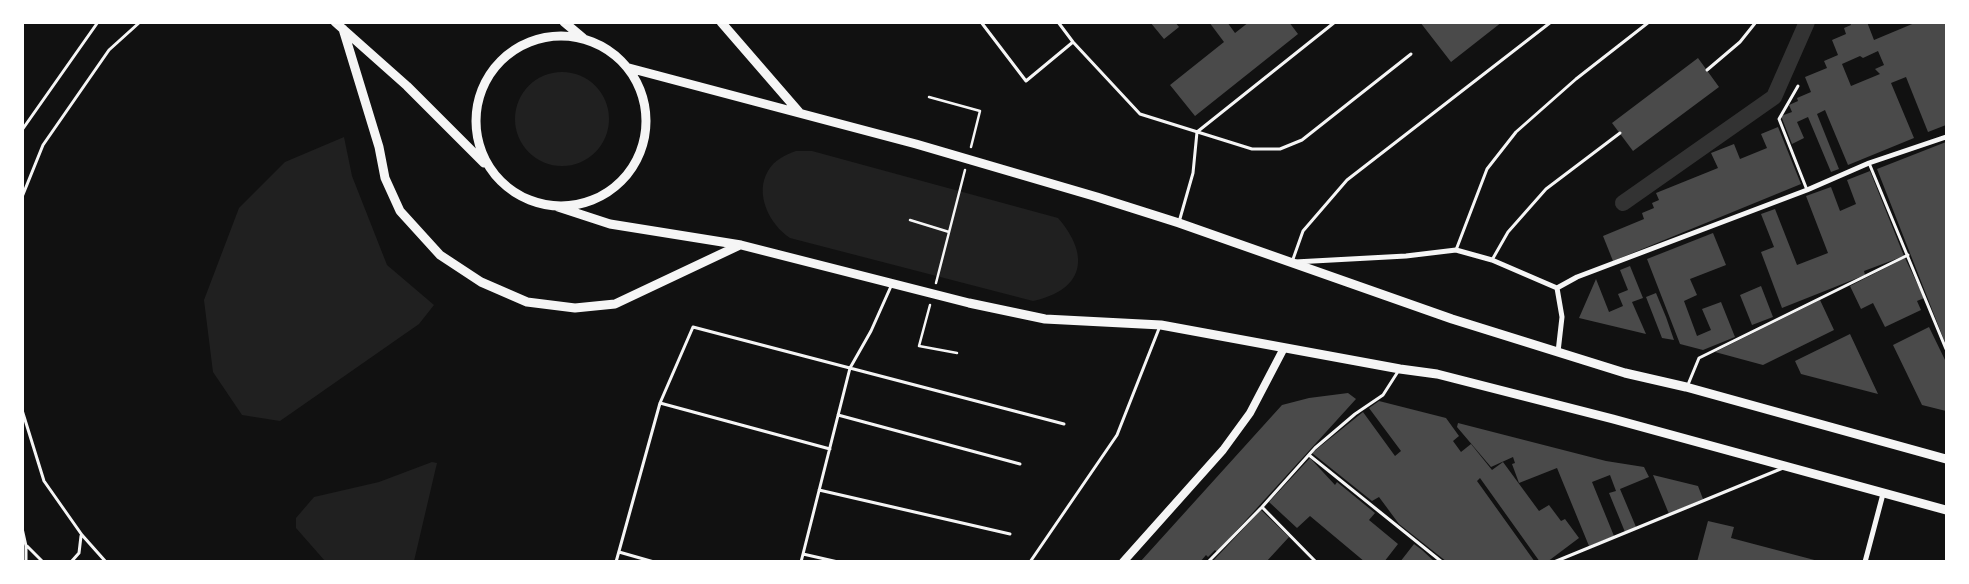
<!DOCTYPE html>
<html>
<head>
<meta charset="utf-8">
<style>
	body { margin:0 }
	#map { position:relative; width:1969px; height:584px; overflow:hidden; background:#111; font-family:Arial,sans-serif }
	canvas { display:block }
	.frame { position:absolute; inset:0; border:24px solid #fff; pointer-events:none }
</style>
</head>
<body>
<div id="map">
<canvas width="1969" height="584"></canvas>
<div class="frame"></div>
</div>
<script>
const ctx = document.querySelector('canvas').getContext('2d');
ctx.lineJoin = 'round';
function fillPath(path, color) {
  ctx.fillStyle = color;
  ctx.fill(path, 'evenodd');
}
function trace(path, color, width, dash) {
  ctx.strokeStyle = color;
  ctx.lineWidth = width;
  ctx.lineCap = dash ? 'butt' : 'round';
  ctx.setLineDash(dash || []);
  ctx.stroke(path);
}
fillPath(new Path2D(`
	M515 119a47 47 0 1 1 94 0a47 47 0 1 1-94 0Z
	M344 137 352 176 387 265 434 305 419 324 280 421 242 415 213 372 204 300 239 208 285 162Z
	M796 151H812L1058 218C1091 256 1084 290 1033 301L790 238C770 225 754 194 768 171 774 160 785 155 796 151Z
	M432 462 437 463 414 561H325L296 528V518L314 497 379 482Z`), '#202020');
trace(new Path2D(`
	M1623 203 1774 97 1807 22`), '#333', 16);
fillPath(new Path2D(`
	M1150 22H1175L1179 27 1164 39Z
	M1209 22H1227L1235 33 1249 22H1289L1298 34 1195 116 1170 85 1224 42Z
	M1420 22H1502L1451 62Z
	M1850 22H1867L1874 40 1917 22H1946V125L1928 132 1906 77 1891 83 1914 138 1848 165 1825 110 1817 114 1839 169 1831 172 1808 117 1797 122 1804 138 1792 144 1781 116 1792 112 1789 105 1798 101 1797 98 1811 92 1805 77 1827 68 1824 61 1838 55 1832 40 1846 34 1844 28 1851 25ZM1878 51 1884 65 1875 69 1880 74 1851 86 1842 64 1860 56 1863 58Z
	M1698 58 1719 87 1633 151 1612 123Z
	M1778 127 1801 184 1613 261 1603 236 1644 219 1642 213 1654 208 1652 203 1659 200 1656 193 1718 168 1711 153 1734 144 1740 159 1767 148 1761 134Z
	M1946 142V345L1877 169Z
	M1870 171 1904 256 1864 271 1865 275 1782 308 1761 252 1774 247 1761 214 1775 209 1797 265 1828 253 1806 196 1831 187 1840 211 1856 204 1847 180Z
	M1713 233 1726 265 1690 279 1697 295 1684 301 1697 336 1711 330 1702 309 1721 302 1735 337 1703 350 1680 344 1647 259Z
	M1905 258 1924 298 1917 301 1921 310 1885 327 1873 303 1861 309 1850 286Z
	M1630 266 1643 298 1632 302 1646 334 1579 318 1596 279 1609 312 1623 306 1618 294 1628 290 1620 270Z
	M1761 286 1773 317 1752 325 1740 295Z
	M1656 293 1666 317 1674 340 1662 338 1646 297Z
	M1820 300 1834 330 1763 365 1715 352Z
	M1929 327 1946 362V411L1922 405 1893 345Z
	M1850 334 1878 394 1801 374 1795 361Z
	M1348 393 1356 399 1217 552 1215 550 1208 557 1206 555 1200 562 1192 560 1190 562H1140L1282 405 1309 398Z
	M1379 401 1446 418 1459 436 1453 441 1461 452 1471 444 1492 470 1503 462 1539 511 1549 505 1561 521 1565 519 1579 538 1547 562H1540L1480 478 1477 481 1535 562H1447L1399 524 1379 497 1372 501 1312 453 1363 412 1395 456 1401 451 1369 408Z
	M1458 423 1606 461 1644 467 1649 477 1620 489 1636 527 1625 532 1609 493 1616 491 1610 475 1592 482 1614 536 1589 546 1557 468 1519 483 1512 464 1515 463 1513 457 1491 467 1457 427Z
	M1310 458 1335 485 1337 482 1375 513 1369 520 1398 544 1384 562H1365L1310 516 1297 528 1269 502Z
	M1653 475 1698 486 1703 499 1669 514Z
	M1261 510 1289 537 1266 562H1212Z
	M1708 521 1734 527 1731 538 1822 562H1697Z
	M1414 544 1422 550 1435 562H1400Z`), '#4a4a4a');
trace(new Path2D(`
	M929 97 980 111 971 147
	M910 220 949 232
	M936 283 965 170
	M930 305 919 346 957 353`), '#f5f5f5', 2.5);
trace(new Path2D(`
	M981 22 1026 81 1073 42
	M1058 22 1073 42 1140 114 1252 149H1280L1302 140 1411 54
	M1707 70 1740 42 1756 22
	M1798 86 1779 119 1807 190
	M22 130 98 22
	M1869 163 1946 349
	M22 197 43 145 109 50 140 22
	M1179 222 1193 173 1197 132 1335 22
	M1456 250 1487 169 1516 132 1576 79 1649 22
	M1492 260 1508 232 1546 189 1620 133
	M1292 262 1303 231 1347 180 1551 22
	M1687 387 1699 358 1908 255
	M660 403 830 449
	M22 410 44 481 82 535 106 562
	M838 415 1020 464
	M1309 455 1442 562
	M819 490 1010 534
	M1262 507 1316 562
	M22 528 26 546V562
	M27 546 43 562
	M619 552 654 562
	M803 554 838 562
	M71 562 79 553 81 536
	M616 562 660 403 693 327 1064 424
	M801 562 850 368 871 331 892 284
	M1030 562 1117 435 1160 326
	M1208 562 1262 507 1315 448 1355 414 1383 395 1399 370
	M1554 562 1783 468`), '#f5f5f5', 3);
trace(new Path2D(`
	M1295 262 1406 256 1456 250 1492 260 1557 288
	M1557 288 1577 277 1807 190 1869 163 1946 137
	M1557 288 1562 317 1558 352
	M1865 562 1883 494`), '#f5f5f5', 5);
trace(new Path2D(`
	M1123 562 1223 450 1250 413 1284 348`), '#f5f5f5', 8);
trace(new Path2D(`
	M335 22 407 86 484 163
	M564 22 583 38
	M721 22 799 112
	M343 29 379 147 385 178 400 211 440 255 481 282 527 302 575 308 615 304 740 245
	M476 121a85 85 0 1 1 170 0a85 85 0 1 1-170 0Z
	M629 68 916 144 1097 197 1179 223 1452 319 1625 373 1686 387 1946 459
	M558 207 610 224 741 245 969 303 1045 319 1161 325 1400 369 1437 374 1613 419 1946 510`), '#f5f5f5', 9);
</script>
</body>
</html>
